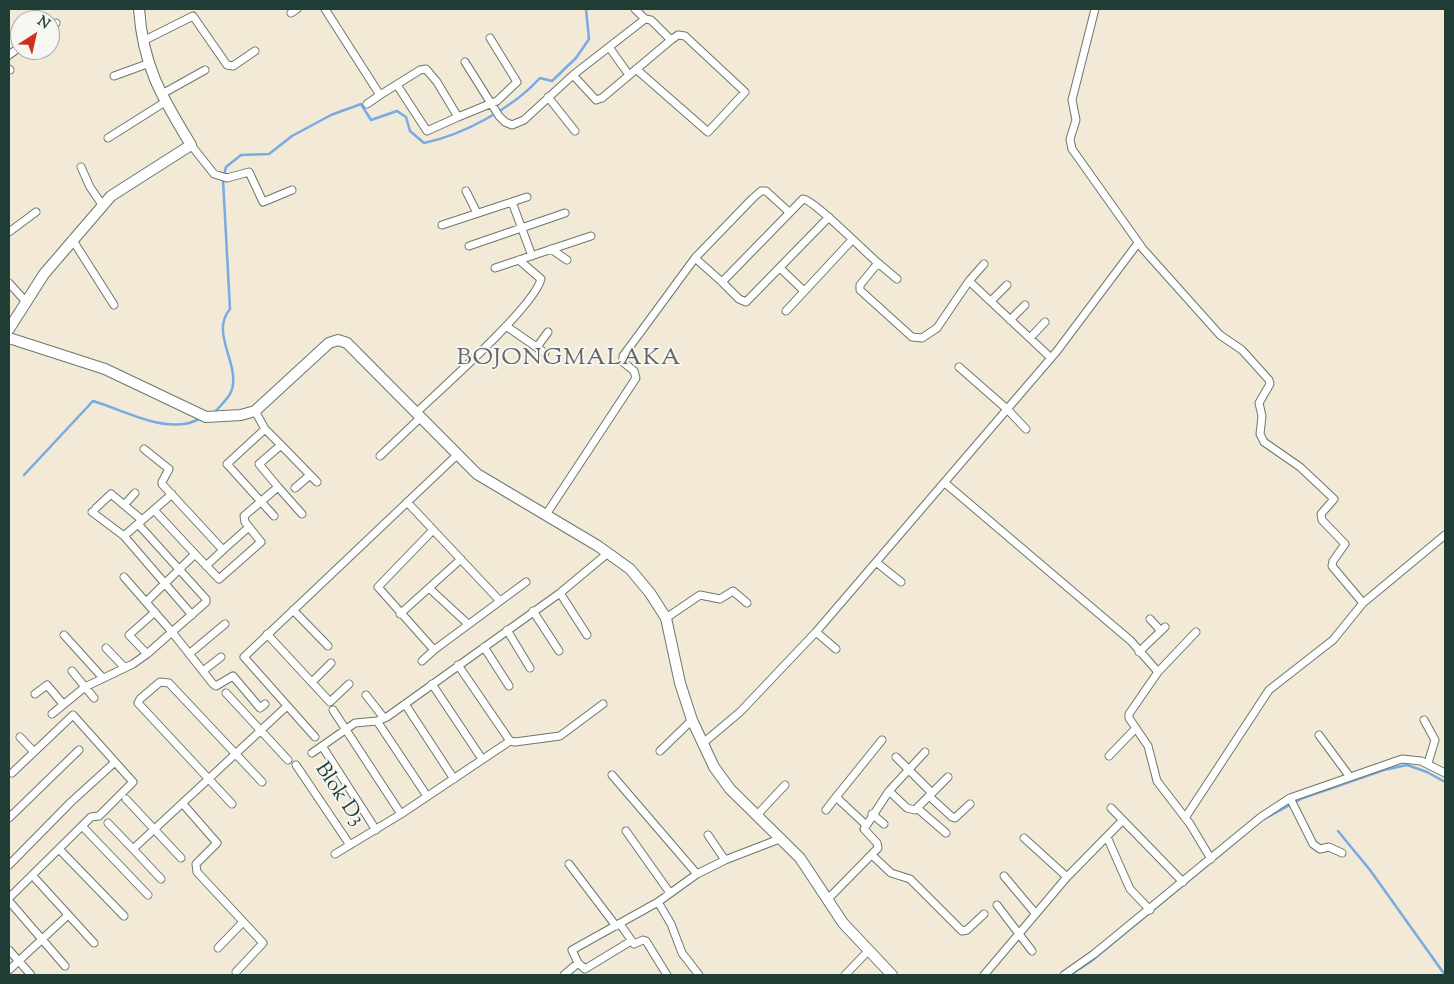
<!DOCTYPE html>
<html>
<head>
<meta charset="utf-8">
<style>
	body { margin:0 }
	#map { position:relative; width:1454px; height:984px; overflow:hidden; background:#f2e9d6; font-family:"Sorts Mill Goudy",serif }
	canvas { display:block }
	.frame { position:absolute; inset:0; border:10px solid #1f3d34; pointer-events:none }
	.north { position:absolute; left:10px; top:10px; width:50px; height:50px; box-sizing:border-box; background:#f6f6f2; border:1px solid #a0aca6; border-radius:50%; rotate:35deg; font-size:14px; font-weight:700; line-height:20px; text-align:center; color:#1f3d34 }
	.north::after { content:''; display:block; margin:auto; width:18px; height:22px; background:#c8321e; clip-path:polygon(50% 0,100% 100%,50% 72%,0 100%) }
</style>
</head>
<body>
<div id="map">
<canvas width="1454" height="984"></canvas>
<div class="frame"></div>
<div class="north">N</div>
</div>
<script>
const ctx = document.querySelector('canvas').getContext('2d');
ctx.lineJoin = 'round';
function trace(path, color, width, dash) {
  ctx.strokeStyle = color;
  ctx.lineWidth = width;
  ctx.lineCap = dash ? 'butt' : 'round';
  ctx.setLineDash(dash || []);
  ctx.stroke(path);
}
function label(font, color, halo, rows, align = 'center') {
  ctx.font = font + ' "Sorts Mill Goudy",serif';
  ctx.lineWidth = 4;
  ctx.setLineDash([]);
  ctx.textBaseline = 'middle';
  ctx.strokeStyle = halo;
  ctx.fillStyle = color;
  for (const [text, x, y, turn = 0] of rows) {
    ctx.save();
    ctx.translate(x, y);
    ctx.rotate((+turn || 0) * Math.PI / 180);
    ctx.textAlign = isNaN(turn) ? turn : align;
    if (halo) ctx.strokeText(text, 0, 0);
    ctx.fillText(text, 0, 0);
    ctx.restore();
  }
}
trace(new Path2D(`
	M214 413C219 407 228 399 231 392 242 366 209 333 230 309L223 180 226 167 241 155 269 154 292 136 331 115 361 104 371 120 397 111 406 117 410 131 424 143C463 135 513 108 540 78L552 81 576 58 589 39 586 9
	M24 475 93 401C120 409 154 428 183 424 190 424 196 420 202 418
	M1264 819 1303 798 1384 770 1407 765 1427 772 1445 782
	M1338 831 1370 870 1445 975
	M1070 975 1090 962 1244 835`), '#78aae3', 2.5);
const street = new Path2D(`
	M325 9 380 95 420 70 426 69 437 82 458 117 497 101 517 82 490 38
	M635 9 645 19
	M1095 9 1072 100 1076 120 1070 139 1072 149 1143 249 1220 335 1242 350 1269 380 1270 384 1259 403 1262 416 1260 434 1264 442 1300 467 1334 499 1321 514 1322 520 1345 544 1333 561 1332 566 1363 603
	M291 13 297 9
	M50 27 56 23
	M143 41 193 16 227 65 233 66 255 51
	M609 47 645 19 651 20 671 40 678 35 685 36 745 92 708 132 636 69
	M9 55 20 47
	M465 62 499 116 505 122 512 125 524 120 573 75 609 47 629 75
	M9 69 10 70
	M573 75 596 100 602 98 671 40
	M114 76 147 64
	M397 85 427 131 458 117
	M162 94 205 70
	M548 97 575 131
	M367 104 380 95
	M108 138 165 102
	M191 145 214 174 227 178 249 172 263 202 292 190
	M81 167 90 187 103 206
	M466 191 477 213
	M512 202 532 256
	M829 217 746 302 739 299 722 282 803 199C814 200 865 252 878 263L860 285V290L912 337 922 338 937 328 969 281 1051 358
	M442 225 527 197
	M9 232 36 212
	M72 239 114 305
	M469 246 565 213
	M551 249 567 260
	M878 263 897 279
	M495 268 591 236
	M780 268 804 291
	M969 281 984 264
	M722 282 695 258 752 199 761 191H766L789 212
	M9 283 27 303
	M991 301 1007 285
	M786 311 852 240
	M1010 320 1025 305
	M506 326 545 353
	M1030 338 1045 322
	M537 347 548 332
	M959 367 1008 410 1026 429
	M416 413C441 389 534 307 541 279L519 260
	M265 429 227 464 274 516
	M281 445 317 482
	M144 449 169 469 162 482V484L223 550 249 527
	M380 456 420 418
	M945 483 1131 641 1158 672 1196 632
	M278 487 302 514
	M295 488 310 475
	M407 502 500 601
	M125 504 135 493
	M96 508 111 494 142 520
	M154 510 195 554
	M92 512 124 536 172 494
	M545 516 636 378 634 371 623 362V356L695 258
	M433 530 378 587 434 650 526 582
	M124 536 192 615
	M876 562 901 582
	M206 566 223 550
	M124 577 172 632 213 684 216 686 233 676 260 708 265 704
	M429 588 468 624
	M560 593 587 635
	M146 602 195 554 219 579 261 542 245 522 244 516 278 487 259 464 281 445 265 429 255 411
	M293 610 328 646
	M533 611 559 651
	M400 614 461 559
	M666 618 700 595 720 599 733 591 747 603
	M1150 619 1161 631
	M507 630 530 668
	M816 632 836 649
	M267 634 330 702 349 684
	M64 635 102 677
	M484 647 509 686
	M106 648 124 667
	M1139 652 1165 627
	M147 654 129 635 155 612
	M189 654 225 624
	M422 661 434 650
	M458 665 510 741
	M72 671 94 698
	M203 671 221 657
	M1158 672 1129 714V718L1148 746 1157 781 1190 824 1211 859
	M312 682 331 663
	M432 684 482 759
	M226 693 288 760
	M35 694 47 685 63 704
	M366 695 384 718
	M405 704 454 779
	M333 710 401 814
	M52 714 85 687 133 664 147 654 206 602V599L138 524
	M1424 720 1435 740 1428 763
	M377 721 427 796
	M1319 735 1350 777
	M20 737 34 752
	M315 737 244 657 457 455
	M702 744 740 712 816 632 1057 351 1138 243
	M322 746 376 830
	M660 751 692 720
	M312 753 355 723 377 721 387 717 560 593 608 553
	M1109 756 1136 728
	M896 757 932 793
	M296 765 350 845
	M612 775 697 874
	M889 791 925 752
	M929 796 952 817 955 818 970 804
	M1290 798 1313 844 1320 849 1329 847 1342 853
	M126 799 181 858
	M183 804 217 843 196 864 197 872 263 943 236 972
	M232 804 138 703 140 699 160 682 169 683 262 782
	M917 808 946 833
	M1111 808 1183 882
	M826 810 836 797
	M872 814 884 824
	M757 815 785 785
	M9 818 79 750
	M1185 818 1269 690 1333 640 1363 603 1445 535
	M108 823 133 849
	M865 824 836 797 882 740
	M82 826 148 895
	M626 831 670 893
	M708 835 725 860
	M1107 837 1130 889 1150 910
	M1024 838 1067 877
	M59 849 124 916
	M335 854 401 814 510 741 515 742 560 736 603 704
	M872 855 891 873 910 879 962 931 967 930 984 914
	M569 864 616 926
	M9 865 71 802 115 762
	M32 875 94 943
	M1004 876 1035 913
	M161 879 133 849 287 706
	M9 898 91 817 99 816 133 782 73 715 12 773
	M827 900 878 848 877 843 864 829 889 791 907 808 915 810 948 777
	M9 901 65 966
	M658 902 671 924 682 953 699 975
	M997 905 1032 951
	M620 924 634 944 643 940 646 941 667 975
	M218 948 243 922
	M9 950 31 975
	M578 963 572 950 658 902 697 874 725 860 782 838
	M9 970 68 915
	M564 975 578 963 585 969 631 941
	M845 975 868 951
	M984 975 1067 877 1122 821
	M1064 975 1094 954 1261 817 1290 798 1402 759 1421 761 1445 773`);
const secondary = new Path2D(`
	M9 329 44 274 111 196 191 145C162 97 143 67 139 9
	M9 338 105 369 206 417 241 415 255 411 329 343 338 340 347 343 477 474 598 546 630 569 650 593 666 618 680 683 692 720 714 767 730 789 800 858 843 923 892 975`);
trace(street, '#69796d', 9);
trace(secondary, '#69796d', 12);
trace(street, '#fff', 7);
trace(secondary, '#fff', 10);
label('21px', '#1f3d34', '#f6f6f2', [
	["Blok D3",338,795,56]
]);
ctx.letterSpacing = '1px';
label('24px', '#636568', '#f6f6f2', [
	["BOJONGMALAKA",569,360]
]);
ctx.letterSpacing = '0px';
</script>
</body>
</html>
